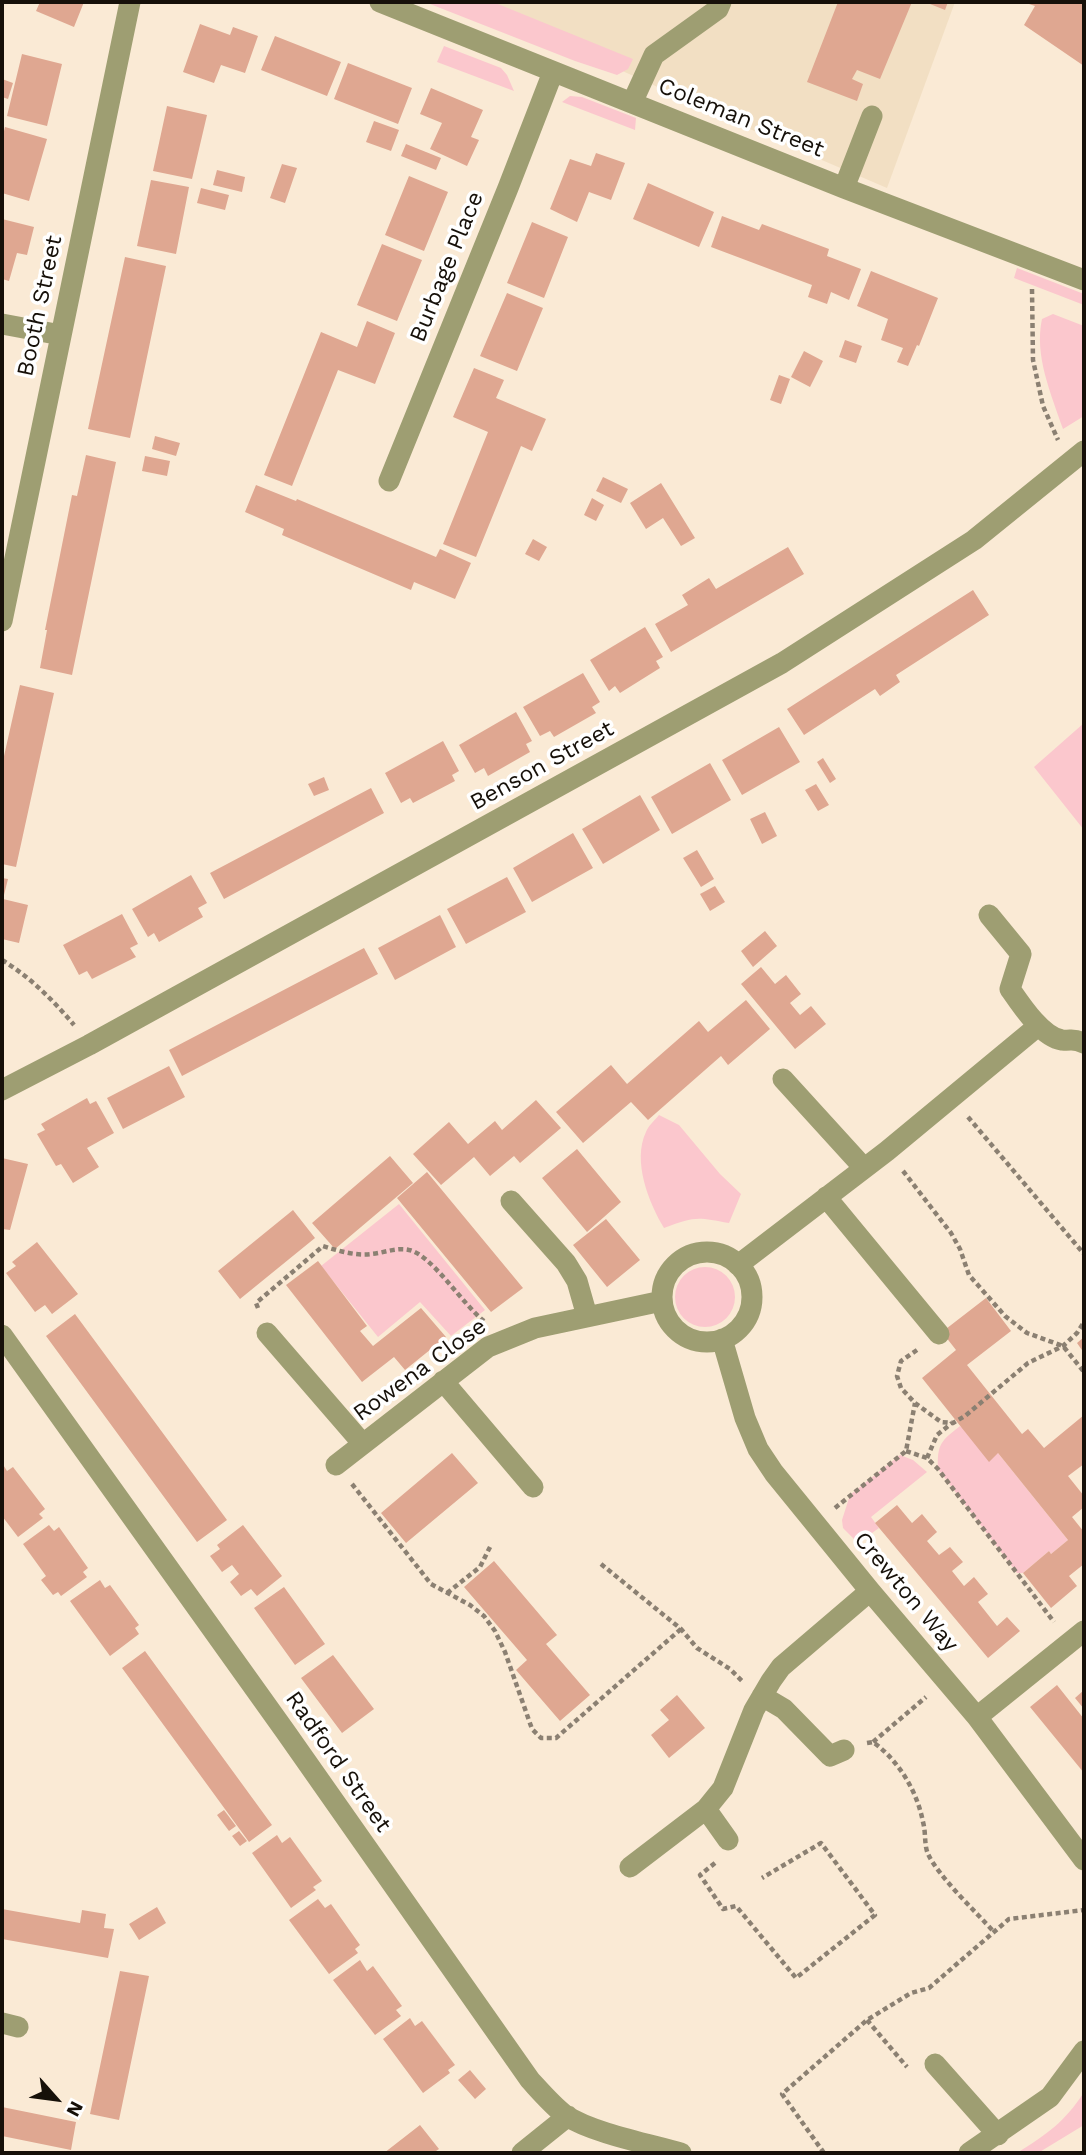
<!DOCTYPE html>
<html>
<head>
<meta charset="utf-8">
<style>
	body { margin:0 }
	#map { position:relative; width:1086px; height:2155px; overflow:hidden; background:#faead5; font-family:"Work Sans",sans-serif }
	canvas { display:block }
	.frame { position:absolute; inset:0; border:4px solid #161009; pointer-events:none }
	.north { position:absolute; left:21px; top:2064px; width:70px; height:70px; -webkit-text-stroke:5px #fff; paint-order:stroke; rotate:118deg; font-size:19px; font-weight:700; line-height:28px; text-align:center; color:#161009 }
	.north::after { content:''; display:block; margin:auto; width:24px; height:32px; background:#161009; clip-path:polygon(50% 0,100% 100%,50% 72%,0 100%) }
</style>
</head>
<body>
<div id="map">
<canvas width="1086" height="2155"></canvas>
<div class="frame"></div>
<div class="north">N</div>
</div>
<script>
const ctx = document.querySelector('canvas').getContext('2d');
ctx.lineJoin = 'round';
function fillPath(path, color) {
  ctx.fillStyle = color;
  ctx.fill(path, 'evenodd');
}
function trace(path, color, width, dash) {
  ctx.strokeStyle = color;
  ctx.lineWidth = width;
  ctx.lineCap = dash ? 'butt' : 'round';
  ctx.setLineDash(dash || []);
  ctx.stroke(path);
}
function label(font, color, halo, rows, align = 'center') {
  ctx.font = font + ' "Work Sans",sans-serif';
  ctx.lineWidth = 7;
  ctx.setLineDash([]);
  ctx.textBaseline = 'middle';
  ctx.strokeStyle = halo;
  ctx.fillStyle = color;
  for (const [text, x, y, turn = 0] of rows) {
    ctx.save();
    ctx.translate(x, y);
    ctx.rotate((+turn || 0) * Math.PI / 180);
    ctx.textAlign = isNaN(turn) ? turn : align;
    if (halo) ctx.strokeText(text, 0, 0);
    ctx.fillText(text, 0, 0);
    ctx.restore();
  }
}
fillPath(new Path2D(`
	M471 2H955L887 188 752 130Z`), '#f2dfc3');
fillPath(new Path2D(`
	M425 2H493L633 59 628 69 617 75 575 61Z
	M444 46 501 68 507 75 514 91 437 62Z
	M570 96 582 97 636 118 635 130 562 102Z
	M1017 268 1084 294V305L1014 278Z
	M1053 314 1084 326V416L1063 429C1051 394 1034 355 1042 319Z
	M1084 723V830L1034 767Z
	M659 1115 679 1125 720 1174 741 1194 729 1223C697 1217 695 1216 664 1228 649 1203 632 1161 646 1132 648 1126 655 1120 659 1115Z
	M399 1204 485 1310 451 1336 420 1302 378 1337 321 1266Z
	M675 1297a30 30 0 1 1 60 0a30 30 0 1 1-60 0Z
	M960 1426 998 1453 1068 1540 1051 1554 1049 1551 1023 1573H1017L938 1469C937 1444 941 1441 960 1426Z
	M900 1455 913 1460 927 1472 871 1517 879 1528 858 1543 843 1528 842 1520 850 1495Z
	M1084 2092V2125L1038 2153H1017C1047 2134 1065 2122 1084 2092Z`), '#fbc7cd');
fillPath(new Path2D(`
	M40 2H84L74 27 36 11Z
	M838 2H912L880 79 857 70 852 79 863 84 857 101 807 82Z
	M925 2H948L945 10Z
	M1023 2H1084V66L1024 25 1035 6Z
	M200 24 230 35 233 27 258 36 245 73 221 65 214 83 183 72Z
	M275 36 341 62 327 96 261 70Z
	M22 54 62 64 47 126 7 116Z
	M348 63 412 88 398 124 334 99Z
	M2 79 13 83 8 99 2 97Z
	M431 88 483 110 471 137 479 140 467 166 430 149 442 123 420 114Z
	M167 106 207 115 192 179 153 171Z
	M374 121 399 130 391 151 366 142Z
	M5 127 47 139 29 201 2 193V139Z
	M406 144 441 158 436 170 401 156Z
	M596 153 625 163 611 200 589 192 577 222 550 209 570 159 591 166Z
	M282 164 297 168 285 203 270 198Z
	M217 170 245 177 242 192 213 185Z
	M409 176 448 192 424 251 385 235Z
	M151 180 189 187 176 254 137 246Z
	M648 183 714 212 699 247 633 219Z
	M201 188 229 195 225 210 197 203Z
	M722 216 759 230 762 224 829 249 827 256 861 269 849 300 831 292 827 304 808 297 812 285 711 247Z
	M2 219 34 227 27 255 17 253 9 281 2 279Z
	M532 222 568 237 544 298 507 283Z
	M382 244 422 260 397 321 357 305Z
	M125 257 166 266 130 438 88 429Z
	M871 271 938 298 919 346 917 345 908 366 897 362 903 348 881 340 888 319 857 306Z
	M507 293 543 308 517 371 480 356Z
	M367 321 395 333 375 384 338 370 292 486 264 475 321 332 357 347Z
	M845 340 862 346 856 363 839 357Z
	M804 351 823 361 810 387 791 377Z
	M474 368 504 380 496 398 546 419 532 451 521 446 476 557 443 544 488 432 453 417Z
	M779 375 790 379 781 404 770 400Z
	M155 436 180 443 176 456 152 449Z
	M86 455 116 462 72 675 40 668 47 630H45L72 495 77 496Z
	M145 456 170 461 167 476 142 471Z
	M603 477 628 489 621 503 596 491Z
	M661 483 695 538 681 546 663 518 646 529 630 503Z
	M256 485 296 501 297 499 436 557 440 549 471 563 455 599 414 582 411 590 282 535 284 529 245 512Z
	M592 498 604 505 596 521 584 515Z
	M533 539 547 547 539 561 525 554Z
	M788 547 804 574 671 652 655 624 688 605 682 595 709 578 716 589Z
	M973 590 989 615 896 675 900 682 880 696 875 689 804 735 787 709Z
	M645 627 663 657 656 661 660 668 620 693 615 686 609 691 590 660Z
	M583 673 600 702 592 707 596 713 554 737 550 731 540 736 523 707Z
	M20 685 54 693 16 867 2 864V765Z
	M516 712 532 741 526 744 530 752 488 776 484 768 475 773 459 745Z
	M779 727 800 762 742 795 722 760Z
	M443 741 459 771 452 775 455 781 413 803 410 798 401 803 385 773Z
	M823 758 836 779 830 783 817 762Z
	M710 763 731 800 672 834 651 797Z
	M324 777 329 790 314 796 308 784Z
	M816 784 829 805 818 811 805 790Z
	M371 788 384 813 224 899 210 873Z
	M640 795 660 830 603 864 582 829Z
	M765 812 777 836 762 844 750 819Z
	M573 833 593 868 532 902 513 868Z
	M697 850 714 879 701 887 683 858Z
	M191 875 207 903 198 908 203 917 159 942 154 933 148 937 132 909Z
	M507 877 526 912 466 944 447 909Z
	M2 878 8 879 3 899 28 905 19 943 2 939Z
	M715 886 725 902 710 911 700 894Z
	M122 914 138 944 130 948 136 957 92 979 87 971 79 975 63 945Z
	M440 915 456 947 395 980 378 948Z
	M765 931 777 946 753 967 741 951Z
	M364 948 378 974 182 1076 169 1050Z
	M761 967 775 984 786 975 801 994 790 1003 800 1015 811 1006 826 1024 795 1049 741 984Z
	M746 1000 770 1029 728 1065 721 1056 648 1120 631 1102 583 1143 556 1112 611 1065 627 1084 699 1021 708 1032Z
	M169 1066 185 1097 123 1129 107 1098Z
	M87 1098 90 1104 96 1101 114 1133 87 1148 99 1167 73 1183 61 1164 56 1166 37 1134 45 1130 41 1124Z
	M536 1100 561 1128 520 1163 514 1156 490 1176 474 1157 441 1185 413 1154 449 1122 468 1144 495 1121 502 1130Z
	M577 1149 621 1202 587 1232 542 1178Z
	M390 1156 413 1183 335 1249 312 1223Z
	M2 1158 28 1164 10 1230 2 1229Z
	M427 1172 523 1288 491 1312 397 1198Z
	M293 1210 315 1238 240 1299 218 1271Z
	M606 1219 640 1260 607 1287 573 1245Z
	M37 1242 78 1294 52 1314 45 1305 35 1312 6 1273 16 1266 12 1262Z
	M318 1261 367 1326 360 1331 373 1346 421 1308 446 1337 405 1370 394 1357 362 1382 286 1285Z
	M986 1298 1011 1331 967 1365 1022 1434 1028 1429 1044 1448 1084 1415V1464L1068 1476 1084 1496V1507L1072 1517 1084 1532V1564L1069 1576 1077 1586 1051 1608 1023 1573 1049 1551 1051 1554 1068 1540 998 1453 989 1462 922 1378 956 1350 942 1332Z
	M75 1314 227 1520 197 1542 46 1336Z
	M1084 1337V1353L1077 1343Z
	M452 1453 478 1483 406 1543 381 1513Z
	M2 1463 7 1471 13 1467 45 1509 39 1514 43 1518 18 1537 2 1516Z
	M897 1505 912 1523 922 1514 937 1532 927 1541 939 1555 950 1547 963 1562 952 1571 964 1586 974 1577 988 1594 978 1602 997 1626 1007 1617 1020 1631 988 1658 875 1523Z
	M49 1525 54 1531 59 1527 88 1568 83 1572 87 1577 61 1596 58 1592 53 1595 41 1580 46 1576 23 1544Z
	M243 1525 282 1576 257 1596 251 1589 241 1596 230 1582 239 1574 232 1565 222 1572 210 1556 220 1549 217 1545Z
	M494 1561 557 1635 546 1644 590 1695 560 1721 516 1670 527 1660 464 1587Z
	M100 1580 105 1588 110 1585 139 1625 135 1628 139 1634 110 1656 70 1601Z
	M284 1587 325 1644 295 1665 254 1608Z
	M145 1651 272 1825 249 1842 122 1668Z
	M333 1655 374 1709 342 1733 301 1678Z
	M1057 1685 1084 1719V1773L1030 1707Z
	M1084 1690V1709L1075 1698Z
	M677 1695 705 1728 669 1758 651 1735 669 1720 660 1710Z
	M224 1810 236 1826 229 1831 217 1815Z
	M239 1831 247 1841 240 1846 232 1836Z
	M277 1835 282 1843 290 1837 322 1881 313 1887 316 1890 291 1908 252 1853Z
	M318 1899 325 1908 331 1904 360 1945 355 1949 358 1953 329 1974 289 1920Z
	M157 1907 166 1923 139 1940 129 1924Z
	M2 1909 80 1923 82 1910 106 1914 104 1928 114 1929 108 1958 2 1939Z
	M360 1960 367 1971 373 1966 402 2006 396 2010 401 2016 375 2035 333 1980Z
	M120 1971 149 1976 119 2120 90 2114Z
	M410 2018 415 2026 422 2021 455 2065 448 2070 450 2073 423 2093 383 2039Z
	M470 2070 486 2089 475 2099 458 2080Z
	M2 2107 76 2122 71 2150 2 2136Z
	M420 2125 439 2149 433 2153H384Z`), '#dfa791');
trace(new Path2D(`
	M1032 289 1033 360 1043 406 1058 440
	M2 960C30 977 53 1000 74 1025
	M968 1117 1084 1254
	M903 1171 951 1233 960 1249 969 1275 1005 1316 1027 1333 1063 1346 1084 1372
	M258 1308 256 1303 323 1246C339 1251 355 1256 371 1254 384 1253 397 1247 409 1250 431 1254 464 1306 484 1321
	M917 1350 901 1361 897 1376 901 1388 915 1403 941 1422 953 1423 965 1416 1028 1363 1063 1346 1077 1333 1084 1322
	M906 1451 927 1458 938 1469 1054 1622
	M927 1458 937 1435 952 1423
	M352 1484 431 1584 470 1605 484 1616 495 1631 505 1652 532 1729 541 1738H556L681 1629
	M835 1508 906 1451 915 1403
	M601 1564 681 1629 697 1648 730 1669 742 1681
	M447 1593 480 1567 491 1545
	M873 1742 926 1697
	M867 1743 873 1742C899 1761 917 1791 923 1822 926 1832 924 1845 928 1854 939 1877 976 1912 994 1932
	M715 1863 700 1875 723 1909 736 1906 796 1978 875 1915 821 1843 762 1878
	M867 2020 907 2067
	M824 2153 782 2094 867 2020 911 1993 929 1988 1009 1919 1084 1910`), '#8b8072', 4.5, [5, 3.5]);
trace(new Path2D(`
	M380 2 844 188 1084 280
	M632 103 654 55 718 9 721 2
	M844 188 872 116
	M2 324 61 335
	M389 481 508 188 553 72
	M2 621 130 2
	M989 915 1021 954 1010 989C1021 1005 1042 1037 1062 1040 1073 1041 1072 1038 1084 1043
	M783 1079 864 1168
	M2 1090 89 1045 782 663 974 540 1084 451
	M826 1197 939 1334
	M511 1201 566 1263 577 1281 587 1316
	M662 1297a45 45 0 1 1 90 0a45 45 0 1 1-90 0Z
	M738 1265 887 1151 1038 1026
	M267 1333 363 1444
	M2 1335 285 1731 530 2080C541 2092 552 2105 565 2115 592 2133 649 2144 681 2153
	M722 1339 745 1418 758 1449 774 1473 870 1591 977 1717 1084 1860
	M443 1381 533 1487
	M336 1465 488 1347 535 1328 662 1301
	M762 1696 784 1709 830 1756 844 1750
	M977 1717 1084 1631
	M706 1809 728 1840
	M630 1867 706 1809 723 1788 754 1710 771 1681 781 1667 870 1591
	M2 2023 18 2027
	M935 2064 998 2135
	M522 2153 568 2116
	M969 2153 1050 2097 1084 2051`), '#9e9e72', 21);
label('23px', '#161009', '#fff', [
	["Coleman Street",741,118,22],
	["Burbage Place",447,267,-68],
	["Booth Street",40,306,-78],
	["Benson Street",542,766,-29],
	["Rowena Close",420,1370,-36],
	["Crewton Way",906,1592,50],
	["Radford Street",338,1762,55]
]);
</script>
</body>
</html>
